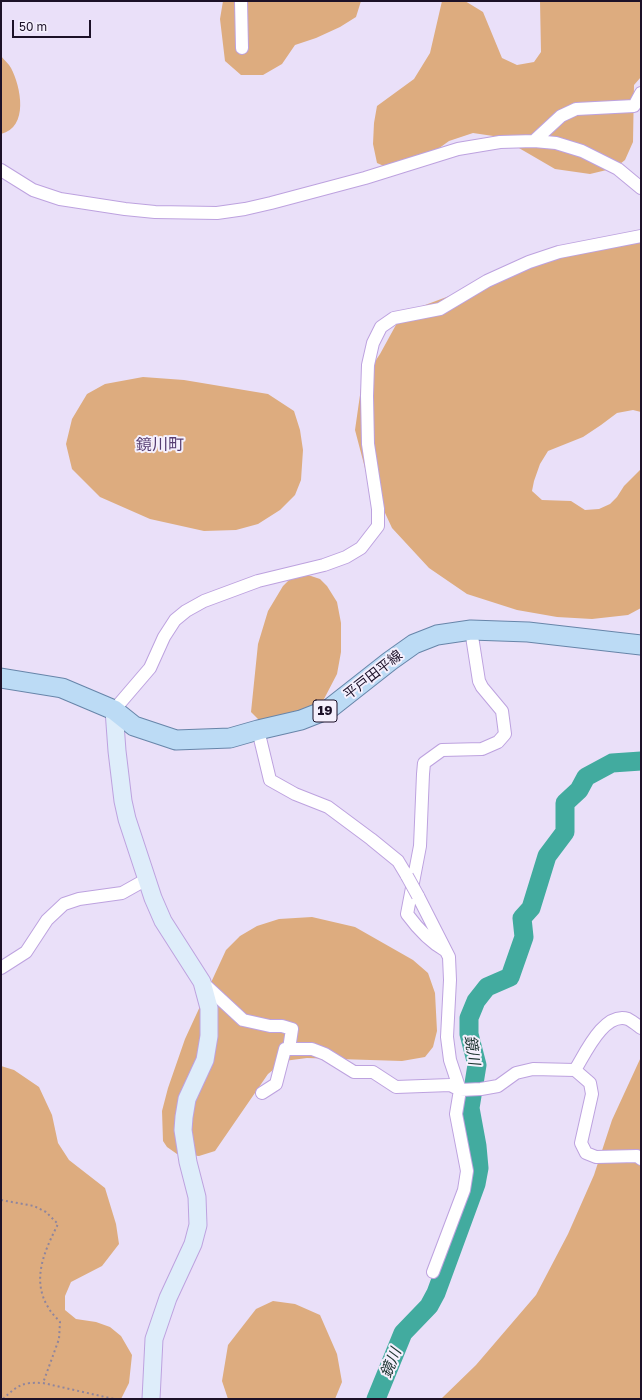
<!DOCTYPE html>
<html>
<head>
<meta charset="utf-8">
<style>
	body { margin:0 }
	#map { position:relative; width:642px; height:1400px; overflow:hidden; background:#eae0f9; font-family:"Golos Text",sans-serif }
	canvas { display:block }
	.frame { position:absolute; inset:0; border:2px solid #1c1128; pointer-events:none }
	.scale { position:absolute; left:12px; top:20px; width:79px; height:18px; box-sizing:border-box; border:2px solid #1c1128; border-top:0; padding-left:5px; font-size:12px; line-height:14px; white-space:nowrap; color:#1c1128; -webkit-text-stroke:3px #f5f0fd; paint-order:stroke }
</style>
</head>
<body>
<div id="map">
<canvas width="642" height="1400"></canvas>
<div class="frame"></div>
<div class="scale">50 m</div>
</div>
<script>
const ctx = document.querySelector('canvas').getContext('2d');
ctx.lineJoin = 'round';
function fillPath(path, color) {
  ctx.fillStyle = color;
  ctx.fill(path, 'evenodd');
}
function trace(path, color, width, dash) {
  ctx.strokeStyle = color;
  ctx.lineWidth = width;
  ctx.lineCap = dash ? 'butt' : 'round';
  ctx.setLineDash(dash || []);
  ctx.stroke(path);
}
function label(font, color, halo, rows, align = 'center') {
  ctx.font = font + ' "Golos Text","Noto Sans JP",sans-serif';
  ctx.lineWidth = 4;
  ctx.setLineDash([]);
  ctx.textBaseline = 'middle';
  ctx.strokeStyle = halo;
  ctx.fillStyle = color;
  for (const [text, x, y, turn = 0] of rows) {
    ctx.save();
    ctx.translate(x, y);
    ctx.rotate((+turn || 0) * Math.PI / 180);
    ctx.textAlign = isNaN(turn) ? turn : align;
    if (halo) ctx.strokeText(text, 0, 0);
    ctx.fillText(text, 0, 0);
    ctx.restore();
  }
}
fillPath(new Path2D(`
	M223 1H361L356 17 340 27 316 38 295 45 282 64 263 75H241L225 61 220 19Z
	M442 1H465L483 12 502 58 517 65 534 62 541 52 540 1H641V77L634 85 633 142 625 160 615 168 590 174 555 169 500 137 473 133 449 141 431 154 393 170 377 163 373 144 374 123 377 106 414 79 430 53Z
	M1 56C4 60 9 64 11 68 21 87 29 127 1 134Z
	M641 234V412L633 410 617 413 601 425 583 437 548 451 540 464 534 481 532 491 542 500 571 501 585 510 599 509 610 504 617 497 624 486 641 469V608L628 615 592 619 557 617 517 610 467 594 429 568 392 528 366 472 355 430 362 381 380 354 397 323 417 308 503 276 598 245Z
	M143 377 184 380 268 394 294 411 300 430 303 450 301 480 295 495 280 510 258 524 236 530 204 531 150 519 100 497 72 469 66 444 72 419 87 394 105 384Z
	M302 573 320 579 327 586 337 602 341 623V652L337 674 324 699 309 718 267 728 251 712 258 644 268 611 283 586 293 576Z
	M312 917 355 927 413 960 428 973 435 993 437 1031 433 1047 425 1057 402 1061 307 1058 284 1061 268 1074 215 1151 199 1156 177 1154 167 1147 163 1141 162 1111 168 1088 185 1039 226 950 240 936 257 926 279 919Z
	M641 1057V1399H441L476 1365 536 1295 568 1234 594 1175 612 1120Z
	M1 1066 14 1070 39 1087 52 1115 58 1143 69 1160 105 1188 116 1224 119 1244 102 1266 71 1282 65 1296V1310L76 1319 96 1322 110 1327 121 1336 132 1355 129 1383 121 1399H1Z
	M273 1301 295 1304 320 1315 337 1354 342 1382 335 1399H228L222 1381 228 1345 256 1309Z`), '#ddac7f');
trace(new Path2D(`
	M376 1399 403 1333 429 1306 436 1293 476 1184 479 1168 477 1146 470 1108 477 1065 469 1034V1018L476 1001 487 987 510 977 524 937 522 918 531 908 547 856 565 832V803L579 790 586 777 612 763 641 761`), '#42ab9f', 19);
const street = new Path2D(`
	M241 1 242 48
	M534 141 561 116 576 109 634 106 641 93
	M1 170 33 190 60 199 125 209 155 212 217 213 245 209 271 203 365 178 458 149 500 142 534 141 556 143 582 151 618 169 641 188
	M114 710 150 668 164 637 175 620 186 611 204 601 258 581 324 565 346 557 361 548 378 526V509L368 444 367 396 368 365 373 343 381 327 394 318 440 309 487 281 529 262 559 252 641 236
	M258 730 270 780 295 794 328 807 371 839 398 861 407 876
	M418 896 449 957 450 980 447 1037 450 1060 460 1090 456 1114 467 1171 464 1190 433 1272
	M446 951C430 942 418 929 407 914L420 846 423 774 424 763 442 750 482 749 498 742 505 734 502 711 482 687 479 681 471 630
	M1 968 26 952 47 920 64 904 79 899 122 893 147 879
	M202 982 243 1020 270 1026H282L292 1029 289 1049
	M575 1070C585 1054 604 1011 628 1019 632 1021 637 1025 641 1028
	M262 1093 276 1084 285 1049H312L325 1054 354 1072H373L396 1087 450 1085 460 1090 481 1089 498 1086 516 1073 533 1069 575 1070 590 1083 592 1094 581 1143 586 1153 596 1157 637 1156 641 1159`);
const secondary = new Path2D(`
	M114 710 117 751 123 801 127 819 153 898 163 921 202 982 209 1008V1036L205 1060 187 1099 184 1117 183 1130 188 1162 197 1197 198 1225 193 1244 168 1298 154 1339 151 1399`);
const primary = new Path2D(`
	M1 678 62 688 114 710 134 726 176 740 230 738 258 730 301 720 329 709 390 661 414 644 437 635 471 630 528 632 641 645`);
trace(street, '#bda2df', 14);
trace(secondary, '#bda2df', 19);
trace(primary, '#6785a9', 21);
trace(new Path2D(`
	M1 1200 34 1206 46 1212 58 1224C45 1250 31 1279 48 1307 51 1313 56 1317 60 1322L59 1339 43 1383
	M3 1399C18 1385 22 1382 43 1383L114 1399`), '#8f859d', 2, [2, 3]);
trace(street, '#fff', 12);
trace(secondary, '#deedfa', 17);
trace(primary, '#bcdbf5', 19);
const streetBridge = new Path2D(`
	M407 876 418 896`);
trace(streetBridge, '#bda2df', 14, []);
trace(streetBridge, '#fff', 12);
for (const [x, y, w] of [
	[325,711,24]
]) {
  const box = new Path2D();
  box.roundRect(x - w / 2, y - 11, w, 22, 3);
  ctx.fillStyle = '#f5f0fd';
  ctx.fill(box);
  trace(box, '#1c1128', 1);
}
label('bold 13px', '#1c1128', null, [
	["19",325,711]
]);
label('14px', '#1c1128', '#f5f0fd', [
	["平戸田平線",373,675,-38]
]);
label('italic 15px', '#1a322e', '#f5f0fd', [
	["鏡川",472,1050,81],
	["鏡川",391,1363,-68]
]);
label('16px', '#563d72', '#f5f0fd', [
	["鏡川町",160,445]
]);
</script>
</body>
</html>
